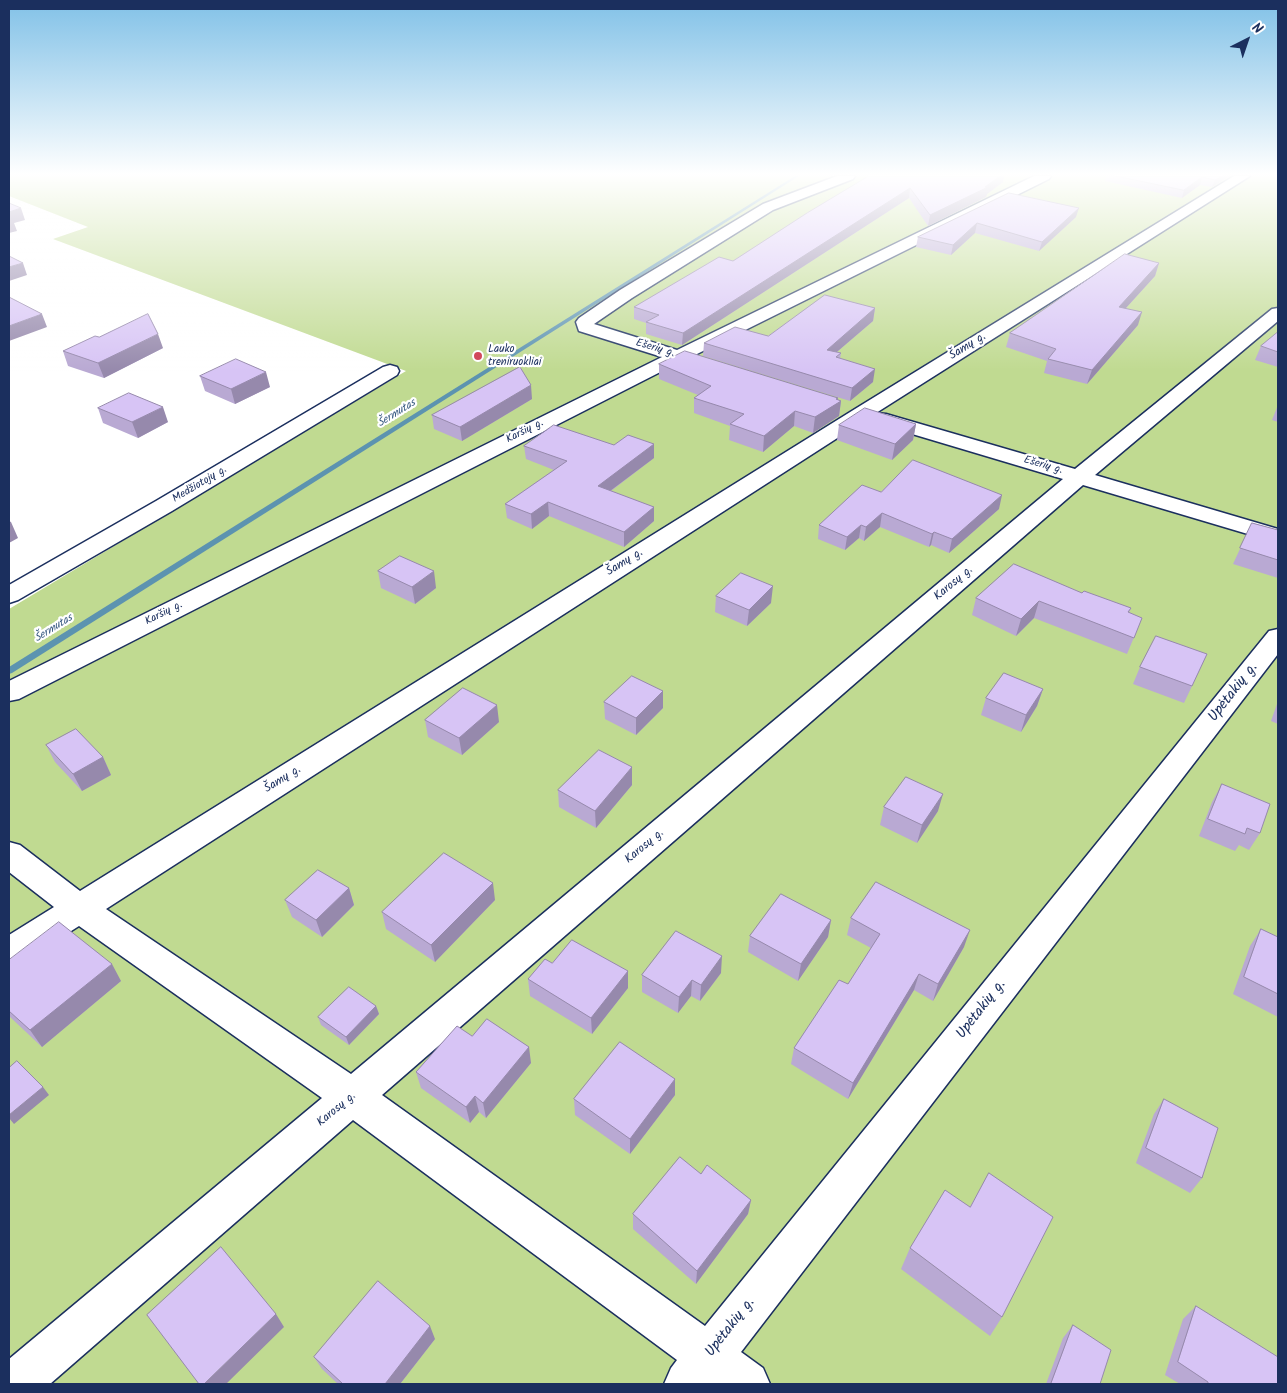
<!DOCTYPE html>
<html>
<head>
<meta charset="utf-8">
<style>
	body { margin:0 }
	#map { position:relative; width:1287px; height:1393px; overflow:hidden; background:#fff; font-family:Kalam,sans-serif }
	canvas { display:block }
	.frame { position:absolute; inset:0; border:10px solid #1b2f5e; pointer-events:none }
	.north { position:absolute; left:1222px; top:15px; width:50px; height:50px; -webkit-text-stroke:4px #fff; paint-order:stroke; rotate:41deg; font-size:14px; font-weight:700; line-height:20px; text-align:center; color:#1b2f5e }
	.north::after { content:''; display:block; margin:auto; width:18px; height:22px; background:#1b2f5e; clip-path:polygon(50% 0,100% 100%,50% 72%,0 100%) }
</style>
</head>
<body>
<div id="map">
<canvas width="1287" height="1393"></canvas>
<div class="frame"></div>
<div class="north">N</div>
</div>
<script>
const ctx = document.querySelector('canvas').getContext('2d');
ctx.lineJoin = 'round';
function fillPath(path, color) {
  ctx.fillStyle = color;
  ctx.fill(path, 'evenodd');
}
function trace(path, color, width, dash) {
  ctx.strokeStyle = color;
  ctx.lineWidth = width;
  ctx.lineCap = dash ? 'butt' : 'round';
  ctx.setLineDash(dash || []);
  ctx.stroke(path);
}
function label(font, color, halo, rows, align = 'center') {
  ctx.font = font + ' Kalam,sans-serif';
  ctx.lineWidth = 4.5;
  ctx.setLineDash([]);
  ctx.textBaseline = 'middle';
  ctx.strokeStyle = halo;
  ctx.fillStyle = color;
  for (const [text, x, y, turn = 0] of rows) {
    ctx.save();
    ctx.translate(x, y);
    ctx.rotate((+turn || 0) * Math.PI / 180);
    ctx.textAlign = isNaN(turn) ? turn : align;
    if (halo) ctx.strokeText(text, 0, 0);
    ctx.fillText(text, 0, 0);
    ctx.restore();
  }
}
fillPath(new Path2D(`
	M9 176H1278V1384H9V609L406 371 53 239 88 227 9 196Z`), '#c0da91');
fillPath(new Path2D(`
	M795 176H799L12 673 9 674V667Z`), '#5c93b0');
const street = new Path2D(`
	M837 176H855L853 179 773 210 632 298 594 324 677 350 1034 176H1051L1049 179 693 356 694 358 691 362H680L19 699 9 701V681L662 357 579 331 576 322 579 318 620 290 763 204Z
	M1234 176H1250L876 413 886 414 1075 469 1272 309 1278 308V321L1095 475 1278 529V543L1083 485 382 1095 705 1326 1269 631 1278 629V654L741 1352 763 1368 770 1384H664L671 1368 677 1360 353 1120 50 1384H9V1359L322 1098 79 926 21 963 9 968V935L54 907 9 872V842L20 845 80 891 855 409ZM870 417 872 422 1063 479 351 1074 106 909Z
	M390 365 397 367 399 371 397 375 172 511 18 600 9 603V585L156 501 383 367Z`);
trace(street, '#1b2f5e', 3);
fillPath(street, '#fff');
fillPath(new Path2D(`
	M869 176H1004L1003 182 987 194 986 197 928 226 909 198 682 345 646 334V323L634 319V307L733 261Z
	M1107 176H1230L1212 187 1200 185 1182 198 1105 181Z
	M1009 193 1076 217 1039 251 975 233 951 255 916 247 918 237Z
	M1159 263 1155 276 1126 308 1138 325 1087 384 1044 373 1047 361 1006 347 1010 333Z
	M875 308 873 321 837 352 841 353 840 359 873 382 850 401 703 356 704 343 768 336Z
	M1278 332V367L1255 360 1261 346Z
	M99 337 163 348 104 378 68 366 63 351Z
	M659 364 838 398V400L841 401 839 416 813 433 794 426 763 452 729 440 730 426 694 413V398L698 395 659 379Z
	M200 376 270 387 235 404 205 391Z
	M532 399 462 441 434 429 432 415Z
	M1278 405V422L1272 420Z
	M98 408 168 422 138 438 103 423Z
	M916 424 913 440 892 460 837 440 839 425Z
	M524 446 654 458 611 491 654 507V521L624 547 549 516 532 529 507 518 505 504 554 470 526 459Z
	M881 492 999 509 949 553 931 545 929 547 880 527 864 541 859 538 845 550 818 539 819 525Z
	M1252 523 1278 530V578L1233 564Z
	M378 571 436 588 415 604 381 588Z
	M1082 593 1131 608 1129 613 1142 618 1127 654 1034 618 1016 636 972 615 976 598Z
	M716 596 771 603 747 626 715 612Z
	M1207 654 1184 703 1133 684 1140 667Z
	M1043 689 1037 706 1021 732 981 715 986 698Z
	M663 691V708L636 735 605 719 604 702Z
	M1278 701V724L1271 721Z
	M425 720 499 722 462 755 428 737Z
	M46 745 103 757 111 775 82 791 55 762Z
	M1222 784 1260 833 1249 850 1239 845 1235 851 1199 836 1212 802Z
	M632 785 596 828 559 807 558 790Z
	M884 807 938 811 917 843 880 825Z
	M349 888 354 905 322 937 292 917 285 900Z
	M495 900 435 962 386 929 382 912Z
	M851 918 964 947 933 1001 914 990 848 1099 791 1064 794 1048 848 984 871 948 847 935Z
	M831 920 828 937 798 981 748 952 750 936Z
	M1261 929 1278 937V1017L1233 994 1250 946Z
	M9 960 121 981 42 1047 9 1016Z
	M552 963 628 971V988L592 1034 530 996 528 979Z
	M721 973 700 1001 691 996 678 1013 642 992V975Z
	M376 1006 379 1014 349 1045 321 1025 318 1017Z
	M472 1036 531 1063 486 1118 479 1112 470 1123 421 1088 416 1072Z
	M675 1095 630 1154 575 1115 574 1099Z
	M1164 1099 1202 1178 1190 1193 1136 1163 1154 1114Z
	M701 1174 751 1200 748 1214 696 1284 633 1229V1214Z
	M910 1248 1002 1317 990 1336 901 1269Z
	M1196 1306 1278 1384H1180L1165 1375 1183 1319Z
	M1073 1325 1100 1384H1046L1063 1338Z
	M435 1339 400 1384H338L322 1369 314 1357Z`), '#b9a9d3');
fillPath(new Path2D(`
	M1000 176H1004L1003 182 987 194 986 197 928 226 930 215 985 187Z
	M1222 176H1230L1212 187 1215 180Z
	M1202 177 1200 185 1182 198 1184 190Z
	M910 188 909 198 682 345 683 333Z
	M21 208 25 220 14 223 17 231 9 233V212Z
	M1079 208 1076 217 1039 251 1042 242Z
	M977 223 975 233 951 255 953 245Z
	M23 263 27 275 9 281V267Z
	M1159 263 1155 276 1115 320 1119 307Z
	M875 308 873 321 825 362 827 350Z
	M1142 312 1138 325 1087 384 1092 370Z
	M42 314 47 327 9 341V326Z
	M158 334 163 348 104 378 98 363Z
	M875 369 873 382 850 401 852 388Z
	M266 372 270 387 235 404 231 389Z
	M531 385 532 399 462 441 460 427Z
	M838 398 837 403 841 401 839 416 813 433 815 417Z
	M163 407 168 422 138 438 132 422Z
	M795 411 794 426 763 452 764 436Z
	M916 424 913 440 892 460 895 444Z
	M654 444V458L598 500V486Z
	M1002 495 999 509 949 553 952 539Z
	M548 502 549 516 532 529 531 514Z
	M654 507V521L624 547V532Z
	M882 513 880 527 864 541 866 527Z
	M9 521 11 522 18 538 9 543Z
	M861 525 859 538 845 550 847 537Z
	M934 532 931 545 929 547 932 534Z
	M434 571 436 588 415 604 412 587Z
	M773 586 771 603 747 626 749 610Z
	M1039 601 1034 618 1016 636 1021 619Z
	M1043 689 1037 706 1021 732 1026 715Z
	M663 691V708L636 735V718Z
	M497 705 499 722 462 755 459 738Z
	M103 757 111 775 82 791 73 774Z
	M632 767V785L596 828 595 811Z
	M943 794 938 811 917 843 922 825Z
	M493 883 495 900 435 962 431 945Z
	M349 888 354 905 322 937 316 920Z
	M831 920 828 937 798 981 801 964Z
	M970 930 964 947 933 1001 938 984Z
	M722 956 721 973 700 1001 701 985Z
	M112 964 121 981 42 1047 30 1030Z
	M628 971V988L592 1034 591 1018Z
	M919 974 914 990 848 1099 853 1083Z
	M692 980 691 996 678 1013 679 997Z
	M376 1006 379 1014 349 1045 346 1037Z
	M529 1047 531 1063 486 1118 483 1103Z
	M675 1079V1095L630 1154V1139Z
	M43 1087 49 1095 14 1124 9 1118V1115Z
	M475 1096 479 1112 470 1123 466 1107Z
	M751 1200 748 1214 696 1284 697 1271Z
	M276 1314 284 1327 226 1384H204Z
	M430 1326 435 1339 400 1384H385Z`), '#9689ac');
const building = new Path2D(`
	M869 176H1000L985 187H988L930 215 910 188 683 333 646 322 659 315 634 307 719 257 733 261 807 213Z
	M1116 176H1222L1215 180 1202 177 1184 190Z
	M1009 193 1079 208 1042 242 977 223 953 245 918 237Z
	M9 203 21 208 9 212Z
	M1125 254 1159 263 1119 307 1142 312 1092 370 1048 359 1056 349 1010 333Z
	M9 256 23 263 9 267Z
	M825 295 875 308 827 350 841 353 836 357 875 369 852 388 704 343 735 327 768 336Z
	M9 297 42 314 9 326Z
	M148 314 158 334 98 363 63 351 95 336 99 337Z
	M1278 332V352L1261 346Z
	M685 351 838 398 836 399 841 401 815 417 795 411 764 436 730 424 744 414 694 398 711 386 659 364Z
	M236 359 266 372 231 389 200 376Z
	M520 367 531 385 460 427 432 415Z
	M129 393 163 407 132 422 98 408Z
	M865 408 916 424 895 444 839 425Z
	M554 425 614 445 628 435 654 444 598 486 654 507 624 532 548 502 531 514 505 504 567 461 524 446Z
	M913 460 1002 495 952 539 934 532 932 534 882 513 866 527 861 525 847 537 819 525 862 485 881 492Z
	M1252 523 1278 530V560L1240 548Z
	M400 556 434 571 412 587 378 571Z
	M1014 564 1082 593 1084 591 1131 608 1128 612 1142 618 1134 638 1039 601 1021 619 976 598Z
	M741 573 773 586 749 610 716 596Z
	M1156 636 1207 654 1192 686 1140 667Z
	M1004 673 1043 689 1026 715 986 698Z
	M632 676 663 691 636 718 604 702Z
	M463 688 497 705 459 738 425 720Z
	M76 729 103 757 73 774 46 745Z
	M599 750 632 767 595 811 558 790Z
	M906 777 943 794 922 825 884 807Z
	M1222 784 1270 804 1260 833 1247 828 1245 834 1208 819Z
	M444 853 493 883 431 945 382 912Z
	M318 870 349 888 316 920 285 900Z
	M876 882 970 930 938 984 919 974 853 1083 794 1048 839 980 848 984 880 934 851 918Z
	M781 894 831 920 801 964 750 936Z
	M59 922 112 964 30 1030 9 1011V960Z
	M1261 929 1278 937V994L1244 977Z
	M676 931 722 956 701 985 692 980 679 997 642 975Z
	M572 940 628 971 591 1018 528 979 545 959 552 963Z
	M349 987 376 1006 346 1037 318 1017Z
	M487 1019 529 1047 483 1103 475 1096 466 1107 416 1072 457 1026 472 1036Z
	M620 1042 675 1079 630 1139 574 1099Z
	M17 1061 43 1087 9 1115V1068Z
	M1164 1099 1218 1128 1202 1178 1146 1148Z
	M680 1157 701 1174 707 1165 751 1200 697 1271 633 1214Z
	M989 1173 1053 1217 1002 1317 910 1248 945 1190 970 1207Z
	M221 1247 276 1314 204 1384H199L147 1315Z
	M378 1281 430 1326 385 1384H343L314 1357Z
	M1196 1306 1278 1357V1384H1208V1382L1178 1362Z
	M1073 1325 1111 1350 1100 1384H1051Z`);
fillPath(building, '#d7c4f5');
trace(building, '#9689ac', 1);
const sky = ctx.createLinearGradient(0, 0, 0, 371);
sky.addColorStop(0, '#81c1e7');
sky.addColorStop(0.47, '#fff');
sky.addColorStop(1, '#ffffff00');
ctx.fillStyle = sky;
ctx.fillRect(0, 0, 1287, 371);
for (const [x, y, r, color] of [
	[478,356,5,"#d1495b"]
]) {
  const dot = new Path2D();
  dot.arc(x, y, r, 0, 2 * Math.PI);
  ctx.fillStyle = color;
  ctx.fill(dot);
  trace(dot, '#fff', 2);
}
label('11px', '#1b2f5e', '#fff', [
	["Ešerių g.",655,349,16],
	["Karšių g.",525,432,-27],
	["Ešerių g.",1043,466,16],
	["Medžiotojų g.",200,485,-31],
	["Karšių g.",164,614,-27]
]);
label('11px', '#1b2f5e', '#fff', [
	["Lauko",488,350],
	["treniruokliai",488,363]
], 'left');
label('italic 11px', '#365880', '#fff', [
	["Šermutas",397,414,-32],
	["Šermutas",54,629,-32]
]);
label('12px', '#1b2f5e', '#fff', [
	["Šamų g.",968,347,-32],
	["Šamų g.",625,563,-32],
	["Karosų g.",954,584,-40],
	["Šamų g.",283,780,-32],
	["Karosų g.",645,847,-40],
	["Karosų g.",337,1110,-40]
]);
label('15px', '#1b2f5e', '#fff', [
	["Upėtakių g.",1234,693,-52],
	["Upėtakių g.",982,1010,-52],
	["Upėtakių g.",731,1328,-52]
]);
</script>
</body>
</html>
